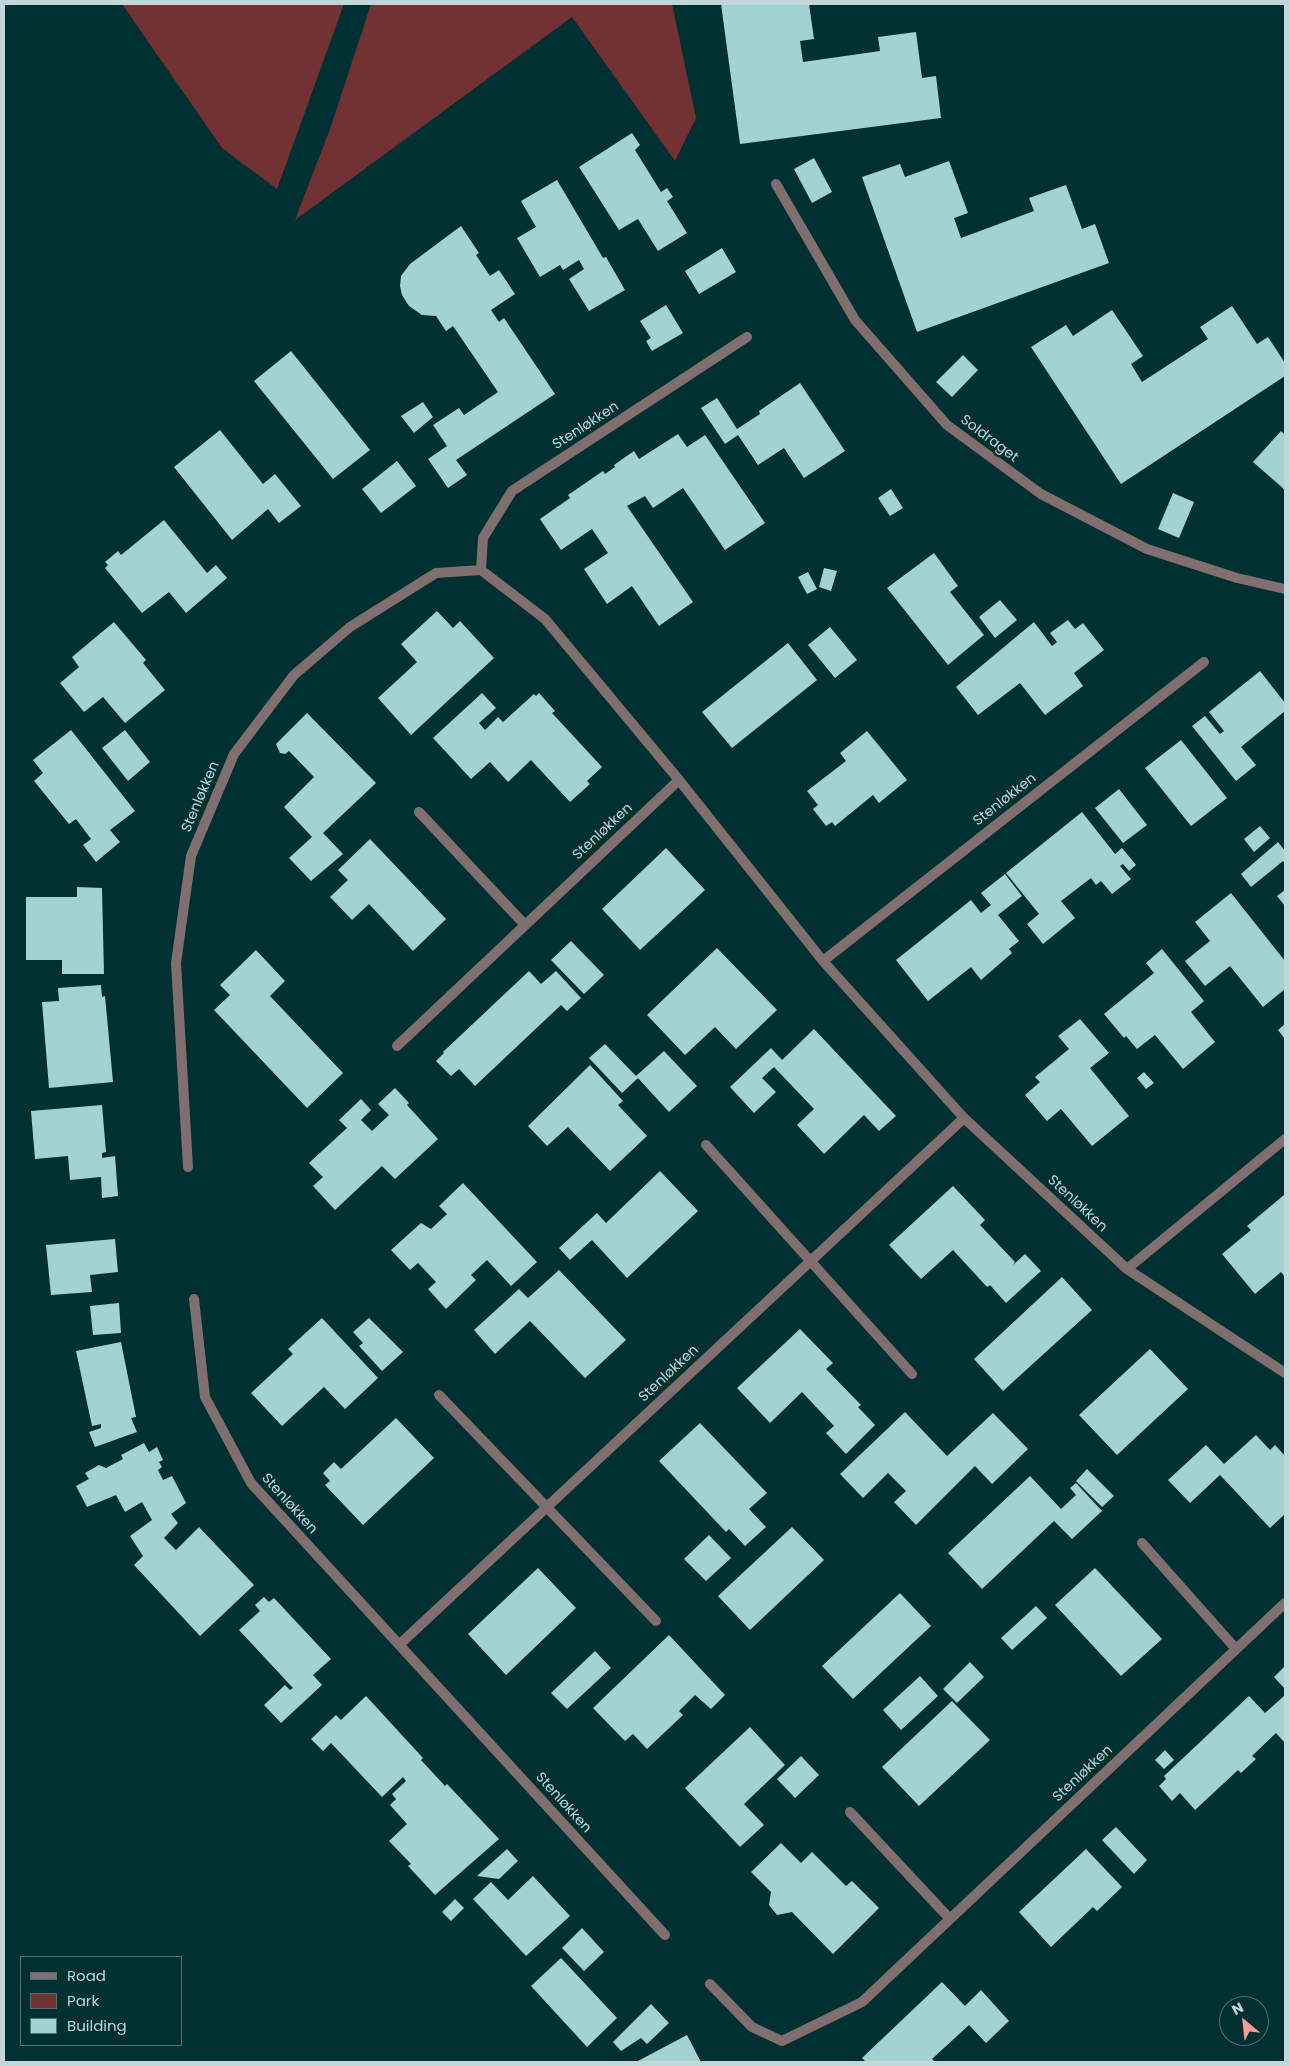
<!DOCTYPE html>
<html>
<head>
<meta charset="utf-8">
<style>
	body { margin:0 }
	#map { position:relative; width:1289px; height:2066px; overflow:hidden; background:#003031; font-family:Poppins,sans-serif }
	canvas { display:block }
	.frame { position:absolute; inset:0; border:5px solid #c0d7d7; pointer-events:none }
	.legend { position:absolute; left:20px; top:1956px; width:162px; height:90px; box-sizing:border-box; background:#003031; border:1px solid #4d7373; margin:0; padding:6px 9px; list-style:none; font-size:15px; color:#c0d7d7 }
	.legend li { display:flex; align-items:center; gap:10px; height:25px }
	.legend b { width:25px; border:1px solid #4d7373 }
	.north { position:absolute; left:1219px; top:1996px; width:50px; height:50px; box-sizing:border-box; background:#003031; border:1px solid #4d7373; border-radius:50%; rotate:332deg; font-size:14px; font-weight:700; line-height:20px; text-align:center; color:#c0d7d7 }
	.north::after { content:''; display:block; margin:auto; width:18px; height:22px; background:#f59b99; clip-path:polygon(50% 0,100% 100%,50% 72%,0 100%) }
</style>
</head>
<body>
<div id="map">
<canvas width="1289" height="2066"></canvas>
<div class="frame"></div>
<ul class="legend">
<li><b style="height:6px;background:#806f6e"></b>Road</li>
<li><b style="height:14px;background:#723132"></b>Park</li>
<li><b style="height:14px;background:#a2d2d2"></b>Building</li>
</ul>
<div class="north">N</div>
</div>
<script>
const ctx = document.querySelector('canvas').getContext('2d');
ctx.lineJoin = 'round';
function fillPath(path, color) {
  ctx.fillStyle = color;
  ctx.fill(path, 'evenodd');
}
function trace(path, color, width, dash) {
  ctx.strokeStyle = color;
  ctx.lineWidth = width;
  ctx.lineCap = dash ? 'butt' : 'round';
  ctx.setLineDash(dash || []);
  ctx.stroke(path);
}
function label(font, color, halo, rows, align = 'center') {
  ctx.font = font + ' Poppins,sans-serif';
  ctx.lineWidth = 5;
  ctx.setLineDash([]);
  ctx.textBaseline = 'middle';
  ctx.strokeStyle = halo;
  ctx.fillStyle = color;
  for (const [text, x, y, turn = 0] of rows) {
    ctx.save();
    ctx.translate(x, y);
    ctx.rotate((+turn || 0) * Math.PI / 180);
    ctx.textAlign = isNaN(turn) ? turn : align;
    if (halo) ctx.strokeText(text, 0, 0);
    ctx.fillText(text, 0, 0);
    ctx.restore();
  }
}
fillPath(new Path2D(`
	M122 4H344L277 189 222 148Z
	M371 4H672L696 118 675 161 572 17 295 220 330 129Z`), '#723132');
fillPath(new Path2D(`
	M721 4H809L814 39 800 41 803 62 880 51 878 37 916 32 922 78 936 76 941 118 740 144Z
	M632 133 640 145 635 150 661 192 667 188 673 197 667 201 687 233 658 251 638 219 619 230 579 167Z
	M814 158 832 192 812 203 794 169Z
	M949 161 968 213 954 218 961 238 1034 211 1029 198 1066 185 1082 229 1095 224 1109 263 917 332 862 177 900 164 905 177Z
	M557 180 603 258 606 257 625 290 589 311 569 279 584 269 579 260 563 270 560 265 540 277 517 238 536 227 521 201Z
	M461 226 479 253 476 255 490 276 499 270 515 294 491 310 499 322 504 318 555 394 456 460 467 475 448 488 428 459 447 446 433 425 459 408 464 415 498 392 453 326 446 331 436 316 422 315 409 306 402 295 400 286 401 276 410 264Z
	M722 248 736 272 699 294 685 271Z
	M666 305 683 333 652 351 646 341 651 338 640 321Z
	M1232 306 1257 344 1268 337 1285 363V376L1121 484 1031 347 1066 325 1073 336 1112 310 1143 356 1131 364 1142 382 1208 339 1200 327Z
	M291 351 370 450 333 479 254 381Z
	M963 355 978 370 952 397 936 382Z
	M800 383 845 451 804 478 784 448 758 465 738 435 725 444 701 408 717 398 737 429 760 414 759 411Z
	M423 402 433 417 414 433 401 416Z
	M220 430 263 484 275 474 301 506 279 523 268 509 232 540 174 467Z
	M1281 431 1285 435V490L1253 462Z
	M678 434 687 447 705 435 765 523 725 550 683 488 653 508 645 496 627 506 693 602 659 626 632 586 607 604 584 569 608 553 592 529 561 550 540 519 570 498 568 495 603 471 605 474 615 467 614 465 634 451 639 459Z
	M397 461 416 486 381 513 362 489Z
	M891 489 903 508 890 516 878 498Z
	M1173 493 1194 502 1179 538 1158 529Z
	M164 520 207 573 216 565 227 578 186 613 169 592 142 613 105 568 108 565 105 562 118 551 121 555Z
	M934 553 958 586 950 592 984 635 948 665 887 588Z
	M824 568 837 571 831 591 819 587Z
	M808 572 817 589 807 594 798 577Z
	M1000 600 1017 620 995 638 979 617Z
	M437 611 453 628 460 621 494 658 411 735 378 698 417 662 401 644Z
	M1068 620 1075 629 1083 623 1104 650 1074 673 1083 686 1045 715 1020 683 978 715 956 687 1034 622 1052 646 1057 642 1050 633Z
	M114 622 146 660 143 663 165 690 125 723 103 697 84 712 60 683 79 667 72 657Z
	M830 627 857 660 835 678 808 645Z
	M788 643 817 680 732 748 702 712Z
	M1260 671 1285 703V711L1241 747 1256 765 1236 781 1192 726 1205 716 1220 734 1224 731 1209 712Z
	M482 693 496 708 479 723 485 730 498 717 503 722 534 694 536 696 539 693 555 711 552 713 602 767 587 781 590 784 570 802 531 760 508 782 490 762 471 779 433 738Z
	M307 713 376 783 323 833 343 854 311 881 289 858 312 837 284 807 314 777 289 751 285 754 280 753 276 744Z
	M71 730 135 811 110 830 120 842 96 862 83 845 91 839 76 819 69 824 34 781 43 773 33 760Z
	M125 730 150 762 128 781 102 748Z
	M867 731 907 780 879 803 873 795 835 826 832 822 826 826 813 809 818 805 807 791 846 761 840 753Z
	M1181 740 1227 798 1191 826 1145 768Z
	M1119 789 1147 825 1123 843 1095 808Z
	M1082 812 1115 854 1122 848 1136 865 1129 871 1123 864 1120 866 1131 879 1112 894 1101 881 1096 885 1091 878 1061 901 1075 918 1043 944 1027 924 1039 914 1006 873Z
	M1260 826 1270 838 1254 852 1244 839Z
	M370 839 446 919 413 951 369 904 352 920 330 897 348 880 338 870Z
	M1278 842 1285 851V863L1283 861 1251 887 1241 874Z
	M666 848 705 890 640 950 602 909Z
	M1005 874 1022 896 998 915 1019 941 1009 949 1012 953 981 980 971 967 928 1001 896 960 971 900 981 913 991 905 981 893Z
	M77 887 102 888 104 974H62V960H26V897H77Z
	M1285 890V906L1277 896Z
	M1231 893 1285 961V989L1263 1007 1230 966 1205 986 1185 961 1210 941 1195 922Z
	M571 941 604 975 584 994 551 960Z
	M717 948 777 1010 736 1049 715 1027 685 1055 647 1015Z
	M1162 949 1204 1001 1191 1012 1215 1042 1183 1069 1155 1035 1137 1049 1126 1036 1124 1038 1104 1014 1154 973 1146 963Z
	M256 950 285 981 270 996 343 1073 307 1108 214 1010 230 995 220 985Z
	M529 971 541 984 556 971 581 998 567 1011 561 1005 475 1086 459 1069 451 1076 436 1061 444 1053 443 1052Z
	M101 985 102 997 105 996 113 1082 49 1088 42 1002 59 1001 58 988Z
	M1080 1019 1109 1053 1090 1068 1129 1116 1092 1146 1061 1109 1047 1121 1025 1095 1040 1082 1035 1077 1069 1049 1058 1036Z
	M1285 1024V1039L1278 1030Z
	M814 1029 896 1116 879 1131 864 1115 824 1154 797 1125 814 1109 774 1067 762 1078 776 1092 754 1113 730 1087 771 1048 782 1060Z
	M605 1044 636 1076 664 1051 697 1086 669 1112 638 1078 622 1093 589 1058Z
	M590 1065 623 1101 618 1105 647 1136 610 1171 568 1127 547 1146 528 1126Z
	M1144 1072 1154 1083 1146 1089 1137 1078Z
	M395 1088 409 1103 407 1105 438 1139 395 1179 382 1166 335 1210 313 1186 323 1177 309 1163 347 1128 339 1120 361 1099 371 1110 361 1120 372 1131 389 1115 378 1104Z
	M102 1105 106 1152 102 1153V1158L115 1156 118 1196 102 1198 101 1177 70 1180 68 1156 35 1159 31 1111Z
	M660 1171 698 1211 627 1278 592 1240 570 1260 559 1248 597 1213 606 1223Z
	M463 1183 537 1262 511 1286 487 1260 471 1275 476 1280 446 1309 428 1289 436 1282 418 1263 410 1270 391 1250 421 1223 431 1229 447 1214 439 1206Z
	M953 1186 985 1220 980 1225 1015 1262 1013 1265 1025 1254 1041 1271 1006 1303 990 1285 987 1287 953 1250 921 1279 889 1245Z
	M1284 1195 1285 1277 1281 1272 1255 1294 1222 1254 1251 1230 1247 1226Z
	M115 1239 118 1272 90 1275 92 1292 51 1295 46 1245Z
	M559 1270 626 1340 585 1378 530 1321 495 1354 474 1330 519 1289 528 1298Z
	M1062 1277 1092 1310 1003 1391 974 1359Z
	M119 1303 121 1333 93 1335 90 1306Z
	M322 1318 378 1378 345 1409 324 1387 282 1426 251 1393 293 1354 288 1349Z
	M369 1318 403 1352 382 1371 359 1346 363 1343 353 1332Z
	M800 1329 833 1363 826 1369 861 1405 858 1407 875 1425 846 1454 826 1433 834 1426 802 1392 770 1423 737 1388Z
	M121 1342 136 1417 131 1418 137 1432 95 1447 89 1432 101 1428V1424L92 1426 76 1351Z
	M1150 1349 1188 1389 1117 1455 1079 1415Z
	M905 1412 947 1456 993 1413 1028 1449 992 1484 975 1466 916 1525 894 1502 906 1491 888 1473 863 1498 840 1474Z
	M396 1418 434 1458 363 1525 325 1485 330 1481 323 1473 334 1462 341 1469Z
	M700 1423 767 1493 749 1509 766 1527 745 1546 729 1529 726 1532 659 1461Z
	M1256 1435 1270 1450 1275 1445 1285 1456V1514L1270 1528 1220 1475 1190 1503 1168 1480 1206 1445 1224 1464Z
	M144 1443 149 1452 157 1447 163 1460 159 1462 162 1467 158 1470 163 1480 172 1476 186 1503 171 1514 178 1523 164 1538 176 1550 199 1527 254 1585 200 1636 134 1565 143 1556 130 1536 152 1520 142 1502 125 1512 116 1495 87 1507 76 1486 89 1479 85 1473 99 1465 106 1468 123 1459 121 1455Z
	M1087 1469 1114 1496 1102 1507 1076 1481Z
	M1030 1476 1061 1509 1076 1495 1070 1488 1076 1483 1102 1511 1072 1539 1054 1521 982 1589 948 1553Z
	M792 1527 824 1560 750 1630 718 1596Z
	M709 1535 731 1558 706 1581 684 1559Z
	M538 1568 576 1608 506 1675 468 1634Z
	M1095 1568 1162 1639 1121 1676 1055 1605Z
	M900 1593 931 1626 853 1699 822 1666Z
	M264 1597 269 1602 274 1598 331 1659 313 1675 322 1685 281 1723 264 1705 285 1685 290 1690 293 1688 239 1630 260 1611 255 1605Z
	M1036 1606 1047 1618 1012 1650 1001 1638Z
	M669 1635 725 1695 711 1709 695 1695 679 1711 683 1715 647 1749 633 1734 625 1741 593 1708Z
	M595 1651 611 1668 567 1709 551 1693Z
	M970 1662 984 1677 957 1703 943 1689Z
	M1285 1666V1689L1274 1677Z
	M920 1676 938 1696 901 1730 883 1710Z
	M366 1696 423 1758 421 1760 445 1786 447 1784 499 1839 435 1895 408 1866 411 1864 389 1841 407 1824 390 1805 396 1799 392 1794 406 1781 403 1777 382 1797 331 1743 323 1751 311 1739 336 1715 341 1720Z
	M1249 1696 1265 1713 1284 1696 1285 1697V1743L1276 1733 1252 1756 1256 1759 1241 1773 1238 1770 1195 1810 1180 1793 1172 1801 1159 1786 1166 1779 1164 1776Z
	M952 1701 990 1740 919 1806 882 1767Z
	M750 1727 785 1765 744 1804 764 1825 740 1847 685 1788Z
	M1165 1750 1174 1760 1164 1769 1155 1760Z
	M801 1756 819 1775 795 1798 777 1779Z
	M1116 1827 1147 1860 1134 1874 1102 1840Z
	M781 1843 801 1863 812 1852 846 1886 852 1881 879 1908 833 1954 792 1912 777 1915 769 1905 771 1892 751 1872Z
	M507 1849 518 1861 499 1879 477 1876Z
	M1086 1849 1122 1887 1097 1911 1093 1907 1051 1947 1019 1912Z
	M533 1876 570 1916 526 1956 473 1899 491 1882 508 1900Z
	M455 1899 464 1908 451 1921 442 1912Z
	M582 1928 604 1952 584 1971 562 1948Z
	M561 1958 617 2018 587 2047 531 1986Z
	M942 1982 965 2006 981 1990 1009 2021 986 2043 969 2025 932 2059 935 2062H866L862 2058Z
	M651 2004 669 2023 647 2044 641 2038 621 2051 613 2042Z
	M687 2035 701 2062H636Z`), '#a2d2d2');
trace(new Path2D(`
	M776 184 855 320 947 425 1041 494 1147 549 1237 578 1285 589
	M481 570 483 538 512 491 747 337
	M419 812 525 925
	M823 961 1204 662
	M397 1046 679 780
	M706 1145 912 1374
	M188 1167 176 963 191 856 234 754 294 675 350 627 436 573 481 570 545 619 679 780 823 961 964 1118 1127 1269 1285 1373
	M1127 1269 1285 1139
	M194 1299 205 1397 251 1483 665 1935
	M439 1395 656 1621
	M1142 1543 1236 1649
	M400 1644 964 1118
	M850 1812 950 1919
	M710 1984 752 2027 782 2041 862 2002 1285 1603`), '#806f6e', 10);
label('14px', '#c0d7d7', '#003031', [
	["Stenløkken",586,426,-33],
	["Soldraget",989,439,37],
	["Stenløkken",201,797,-67],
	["Stenløkken",1005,800,-38],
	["Stenløkken",603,832,-43],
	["Stenløkken",1077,1204,43],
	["Stenløkken",669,1374,-43],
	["Stenløkken",289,1504,48],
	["Stenløkken",1083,1774,-43],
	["Stenløkken",563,1803,48]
]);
</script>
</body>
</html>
